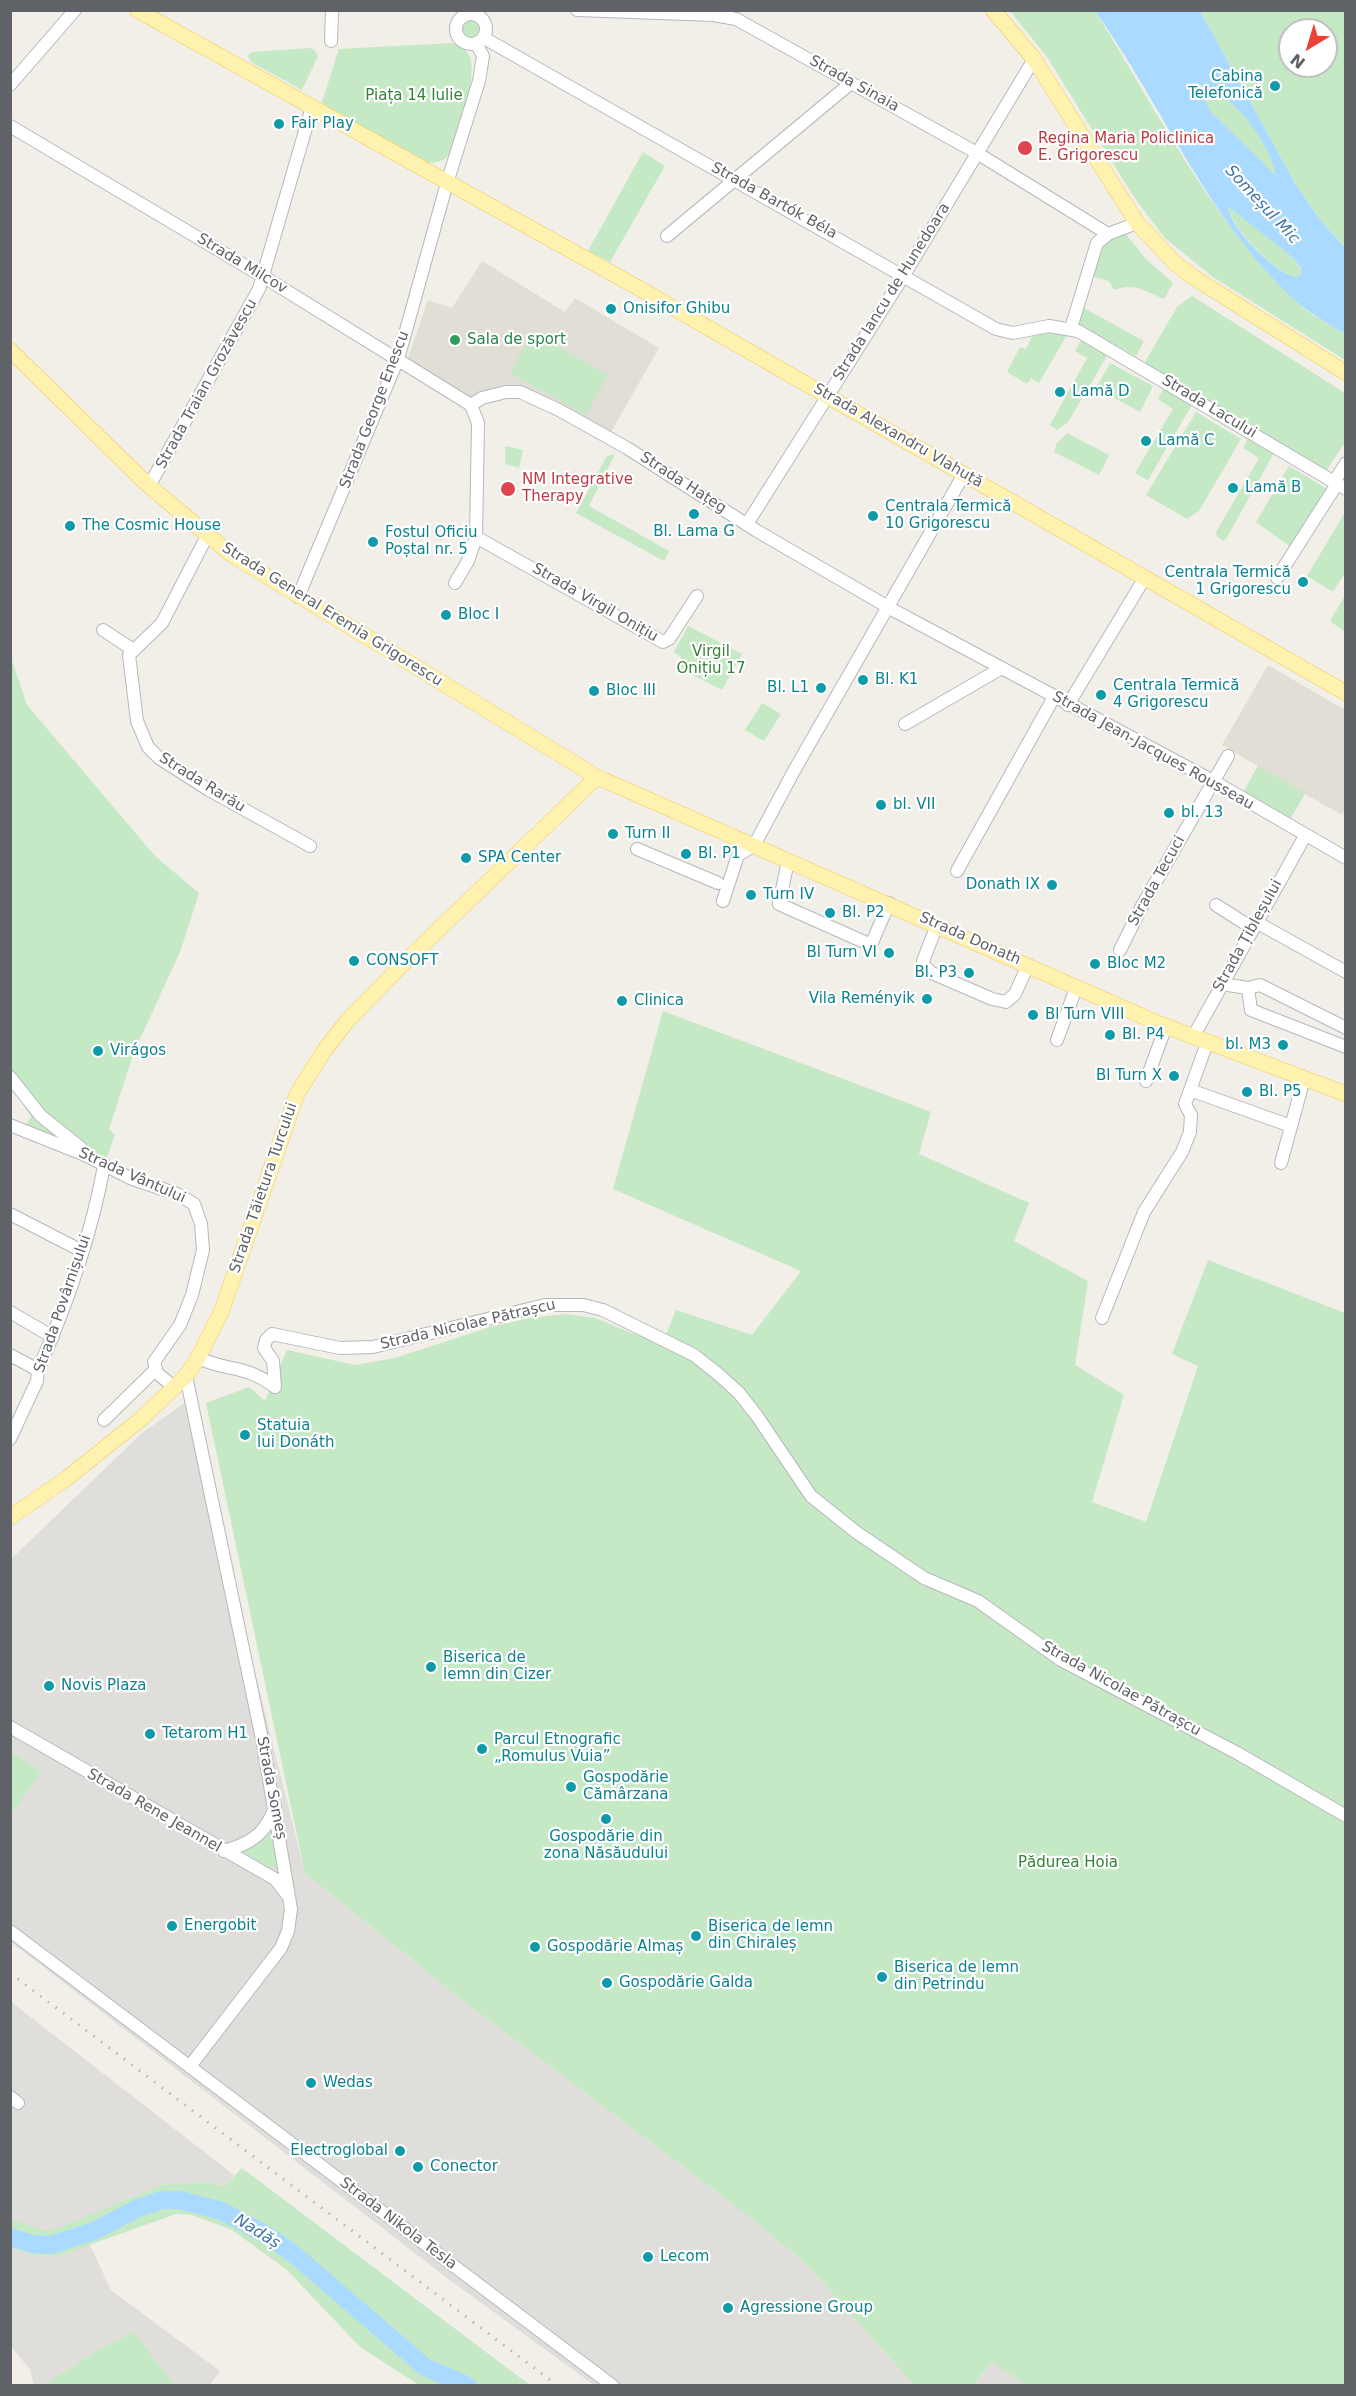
<!DOCTYPE html>
<html>
<head>
<meta charset="utf-8">
<style>
	body { margin:0 }
	#map { position:relative; width:1356px; height:2396px; overflow:hidden; background:#f1efe8; font-family:"DejaVu Sans",sans-serif }
	canvas { display:block }
	.frame { position:absolute; inset:0; border:12px solid #5f6368; pointer-events:none }
	.north { position:absolute; left:1278px; top:18px; width:60px; height:60px; box-sizing:border-box; background:#fff; border:2px solid #bfc1c3; border-radius:50%; rotate:218deg; font-size:16px; font-weight:700; line-height:24px; text-align:center; color:#5f6368 }
	.north::after { content:''; display:block; margin:auto; width:21px; height:27px; background:#ea4335; clip-path:polygon(50% 0,100% 100%,50% 72%,0 100%) }
</style>
</head>
<body>
<div id="map">
<canvas width="1356" height="2396"></canvas>
<div class="frame"></div>
<div class="north">N</div>
</div>
<script>
const ctx = document.querySelector('canvas').getContext('2d');
ctx.lineJoin = 'round';
function fillPath(path, color) {
  ctx.fillStyle = color;
  ctx.fill(path, 'evenodd');
}
function trace(path, color, width, dash) {
  ctx.strokeStyle = color;
  ctx.lineWidth = width;
  ctx.lineCap = dash ? 'butt' : 'round';
  ctx.setLineDash(dash || []);
  ctx.stroke(path);
}
function label(font, color, halo, rows, align = 'center') {
  ctx.font = font + ' "DejaVu Sans",sans-serif';
  ctx.lineWidth = 4.5;
  ctx.setLineDash([]);
  ctx.textBaseline = 'middle';
  ctx.strokeStyle = halo;
  ctx.fillStyle = color;
  for (const [text, x, y, turn = 0] of rows) {
    ctx.save();
    ctx.translate(x, y);
    ctx.rotate((+turn || 0) * Math.PI / 180);
    ctx.textAlign = isNaN(turn) ? turn : align;
    if (halo) ctx.strokeText(text, 0, 0);
    ctx.fillText(text, 0, 0);
    ctx.restore();
  }
}
fillPath(new Path2D(`
	M187 1401 305 1873 457 1996 756 2222 807 2265 914 2385H594L451 2281 11 1942V1815L42 1772 11 1752 10 1560 142 1433Z
	M10 2001 234 2175 225 2186 200 2182 161 2185 56 2229 42 2230 11 2219Z
	M89 2243 111 2290 220 2371 210 2385H175L134 2332 98 2350 43 2385H34L30 2370 11 2346 10 2247 31 2255 58 2256Z
	M992 2362 1026 2385 974 2386Z`), '#e0deda');
fillPath(new Path2D(`
	M482 261 565 312 575 298 659 348 610 434 535 392 520 388 472 401 407 361 428 300 452 308Z
	M1268 665 1345 710V809L1342 815 1305 794 1289 821 1242 794 1258 766 1222 745Z`), '#e1ded6');
fillPath(new Path2D(`
	M1010 11H1095C1154 106 1214 225 1296 301 1310 315 1329 324 1345 334V360L1213 277 1165 238 1136 200 1047 57Z
	M1200 11H1345V248L1321 221 1296 185ZM1290 30H1326V66H1290Z
	M459 29a12 12 0 1 1 24 0a12 12 0 1 1-24 0Z
	M453 43C462 47 469 51 471 61 475 79 461 147 446 158 439 163 431 163 424 162L326 107 322 102 339 49Z
	M311 48 316 52 318 56 302 90 251 62 248 56 252 52Z
	M1194 85C1230 86 1272 145 1277 177L1212 113Z
	M643 152 665 166 610 262 588 251Z
	M1229 206 1292 257 1301 269V273L1298 277C1278 276 1229 227 1229 206Z
	M1124 232 1147 260 1173 283 1164 299C1145 291 1134 282 1114 290L1109 281 1091 276 1101 242Z
	M1192 296 1345 393V442L1323 476 1150 372 1145 362 1177 307Z
	M1082 307 1144 341 1136 356 1077 325Z
	M1054 330 1068 333 1039 383 1031 378 1027 384 1007 372 1020 347 1026 349 1033 335Z
	M532 332 608 375 586 415 510 373Z
	M1081 340 1105 351 1107 356 1068 422 1057 430 1050 425 1087 358 1075 351Z
	M1110 363 1153 386 1140 412 1096 388Z
	M1164 388 1193 403 1148 480 1135 473 1173 409 1158 399Z
	M1196 412 1241 439 1199 511 1187 519 1146 495Z
	M1067 433 1109 455 1099 475 1054 452 1057 443Z
	M1249 436 1274 453 1226 539 1223 541 1215 534 1259 458 1243 448Z
	M505 446 523 450 519 468 505 464Z
	M615 454 589 506 669 551 664 561 576 513 607 456Z
	M1289 466 1332 492 1295 550 1256 522Z
	M1345 512V573L1333 592 1307 576Z
	M1345 595V632L1330 621Z
	M688 626 742 654 722 690 675 666 681 657 674 652Z
	M10 655 27 705 155 856 199 893 180 952 134 1052 109 1129 115 1135 105 1162 87 1149 26 1125 31 1117 11 1086Z
	M762 703 781 714 764 741 745 730Z
	M1258 766 1305 793 1289 821 1242 794Z
	M663 1011 931 1112 919 1154 1029 1203 1014 1241 1088 1281 1075 1365 1124 1395 1092 1502 1146 1522 1198 1366 1172 1354 1208 1260 1345 1313V2385H1026L992 2362 974 2385H914L807 2265 756 2222 457 1996 305 1873 206 1403 249 1387 265 1401 287 1350 355 1365 395 1358 490 1327 529 1318 566 1314 595 1318 639 1336 665 1337 676 1310 752 1335 801 1271 613 1189Z
	M11 1752 42 1772 11 1815Z
	M267 1826 272 1829 279 1867 271 1868 236 1848Z
	M242 2168 515 2374 530 2385H419L360 2347 286 2269 232 2230 192 2215 176 2214 58 2256 31 2255 11 2247V2219L42 2230 56 2229 161 2185 200 2182 225 2186Z
	M134 2332 175 2385H43L98 2350Z`), '#c5e8c5');
fillPath(new Path2D(`
	M1095 11H1200L1296 185 1321 221 1345 248V334C1329 324 1311 314 1296 301 1208 221 1163 106 1095 11ZM1195 85C1227 83 1273 147 1276 176L1212 113ZM1229 207 1292 257 1301 268V274L1297 277C1278 276 1228 227 1229 207Z`), '#aadaff');
trace(new Path2D(`
	M10 2237 32 2244 51 2245 94 2231 138 2208 162 2200H180L222 2211 270 2237 296 2256 425 2367 468 2386`), '#aadaff', 18);
const minor = new Path2D(`
	M577 10 714 15 736 19 977 153 1108 234
	M456 29a15 15 0 1 1 30 0a15 15 0 1 1-30 0Z
	M484 38 996 329 1013 333 1049 326 1078 331 1346 489
	M331 41 332 10
	M10 85 75 10
	M10 126 264 277 471 405 478 423 476 537 468 561 455 583
	M667 236 851 83
	M1071 328 1097 243 1108 234 1137 223
	M471 405 482 398 506 392H520L559 410 627 448 757 531 895 611 1213 781 1346 858
	M1334 482 1346 463
	M149 486 259 289 312 107
	M747 524 904 275 1034 59
	M207 536 162 623 129 655 137 721 148 747 159 758 209 790 310 846
	M476 537 663 642 669 639 697 596
	M1277 578 1337 484
	M298 597 398 359 447 183 479 81 483 56 476 43
	M103 630 132 649
	M1068 705 1144 579
	M905 724 1000 669
	M637 849 718 883
	M788 861 779 904 871 945 889 903
	M957 871 1054 697
	M723 901 738 855 753 846 757 840 795 769 964 474
	M1216 905 1252 928
	M1256 922 1346 972
	M937 925 923 961 924 966 932 973 992 999 1006 1002 1015 994 1028 965
	M1120 950 1143 904 1228 756
	M1221 984 1248 988 1260 985 1346 1028
	M1248 988 1251 1010 1346 1047
	M1193 1037 1305 836
	M1057 1040 1076 988
	M10 1077 41 1116 81 1148
	M1146 1081 1166 1026
	M1190 1090 1291 1126
	M10 1125 85 1155 130 1178 177 1194 194 1204 201 1224 203 1250 192 1295 180 1325 154 1362 157 1373 175 1388
	M1281 1163 1304 1079
	M10 1214 82 1251
	M10 1312 53 1337
	M1102 1318 1144 1212 1182 1152 1190 1132 1191 1115 1185 1104 1207 1043
	M10 1355 38 1370
	M198 1358C229 1372 245 1364 275 1387
	M186 1376 263 1744 291 1909 288 1931 281 1948 190 2066
	M275 1387 273 1361 264 1348 266 1340 272 1334 340 1348 373 1347 545 1305H583L603 1310 694 1355 718 1374 739 1393 757 1416 811 1496 856 1532 924 1578 978 1601 1061 1660 1239 1754 1346 1816
	M104 1420 155 1370
	M10 1439 37 1381 38 1370C67 1305 91 1236 104 1166
	M10 1727 275 1879 289 1897
	M224 1851C250 1844 266 1834 275 1807
	M10 1931 613 2386
	M10 2097 18 2103`);
const major = new Path2D(`
	M137 10 635 286 1346 693
	M993 10 1034 59 1137 223 1174 262 1193 277 1346 373
	M10 350 149 486 232 555 597 777 1160 1024 1346 1094
	M10 1517 66 1479 141 1419 186 1376 198 1358 222 1310 297 1094 324 1051 348 1020 404 963 597 777`);
trace(minor, '#b5b8bc', 14);
trace(major, '#f2c960', 16);
trace(minor, '#fff', 12);
trace(major, '#fff2af', 15);
trace(new Path2D(`
	M10 1973 558 2386`), '#b6b7b8', 3, [1.5, 8]);
for (const [x, y, r, color] of [
	[1275,86,6,"#0f9aa8"],
	[279,124,6,"#0f9aa8"],
	[1025,148,8,"#e0444e"],
	[611,309,6,"#0f9aa8"],
	[455,340,6,"#2e9e5b"],
	[1060,392,6,"#0f9aa8"],
	[1146,441,6,"#0f9aa8"],
	[1233,488,6,"#0f9aa8"],
	[508,489,8,"#e0444e"],
	[694,514,6,"#0f9aa8"],
	[873,516,6,"#0f9aa8"],
	[70,526,6,"#0f9aa8"],
	[373,542,6,"#0f9aa8"],
	[1303,582,6,"#0f9aa8"],
	[446,615,6,"#0f9aa8"],
	[863,680,6,"#0f9aa8"],
	[821,688,6,"#0f9aa8"],
	[594,691,6,"#0f9aa8"],
	[1101,695,6,"#0f9aa8"],
	[881,805,6,"#0f9aa8"],
	[1169,813,6,"#0f9aa8"],
	[613,834,6,"#0f9aa8"],
	[686,854,6,"#0f9aa8"],
	[466,858,6,"#0f9aa8"],
	[1052,885,6,"#0f9aa8"],
	[751,895,6,"#0f9aa8"],
	[830,913,6,"#0f9aa8"],
	[889,953,6,"#0f9aa8"],
	[354,961,6,"#0f9aa8"],
	[1095,964,6,"#0f9aa8"],
	[969,973,6,"#0f9aa8"],
	[927,999,6,"#0f9aa8"],
	[622,1001,6,"#0f9aa8"],
	[1033,1015,6,"#0f9aa8"],
	[1110,1035,6,"#0f9aa8"],
	[1283,1045,6,"#0f9aa8"],
	[98,1051,6,"#0f9aa8"],
	[1174,1076,6,"#0f9aa8"],
	[1247,1092,6,"#0f9aa8"],
	[245,1435,6,"#0f9aa8"],
	[431,1667,6,"#0f9aa8"],
	[49,1686,6,"#0f9aa8"],
	[150,1734,6,"#0f9aa8"],
	[482,1749,6,"#0f9aa8"],
	[571,1787,6,"#0f9aa8"],
	[606,1819,6,"#0f9aa8"],
	[172,1926,6,"#0f9aa8"],
	[696,1936,6,"#0f9aa8"],
	[535,1947,6,"#0f9aa8"],
	[882,1977,6,"#0f9aa8"],
	[607,1983,6,"#0f9aa8"],
	[311,2083,6,"#0f9aa8"],
	[400,2151,6,"#0f9aa8"],
	[418,2167,6,"#0f9aa8"],
	[648,2257,6,"#0f9aa8"],
	[728,2308,6,"#0f9aa8"]
]) {
  const dot = new Path2D();
  dot.arc(x, y, r, 0, 2 * Math.PI);
  ctx.fillStyle = color;
  ctx.fill(dot);
  trace(dot, '#fff', 2);
}
label('15px', '#0d838f', '#fff', [
	["Cabina",1263,77,"right"],
	["Telefonică",1263,94,"right"],
	["Fair Play",291,124],
	["Onisifor Ghibu",623,309],
	["Lamă D",1072,392],
	["Lamă C",1158,441],
	["Lamă B",1245,488],
	["Centrala Termică",885,507],
	["10 Grigorescu",885,524],
	["The Cosmic House",82,526],
	["Bl. Lama G",694,532,"center"],
	["Fostul Oficiu",385,533],
	["Poștal nr. 5",385,550],
	["Centrala Termică",1291,573,"right"],
	["1 Grigorescu",1291,590,"right"],
	["Bloc I",458,615],
	["Bl. K1",875,680],
	["Centrala Termică",1113,686],
	["4 Grigorescu",1113,703],
	["Bl. L1",809,688,"right"],
	["Bloc III",606,691],
	["bl. VII",893,805],
	["bl. 13",1181,813],
	["Turn II",625,834],
	["Bl. P1",698,854],
	["SPA Center",478,858],
	["Donath IX",1040,885,"right"],
	["Turn IV",763,895],
	["Bl. P2",842,913],
	["Bl Turn VI",877,953,"right"],
	["CONSOFT",366,961],
	["Bloc M2",1107,964],
	["Bl. P3",957,973,"right"],
	["Vila Reményik",915,999,"right"],
	["Clinica",634,1001],
	["Bl Turn VIII",1045,1015],
	["Bl. P4",1122,1035],
	["bl. M3",1271,1045,"right"],
	["Virágos",110,1051],
	["Bl Turn X",1162,1076,"right"],
	["Bl. P5",1259,1092],
	["Statuia",257,1426],
	["lui Donáth",257,1443],
	["Biserica de",443,1658],
	["lemn din Cizer",443,1675],
	["Novis Plaza",61,1686],
	["Tetarom H1",162,1734],
	["Parcul Etnografic",494,1740],
	["„Romulus Vuia”",494,1757],
	["Gospodărie",583,1778],
	["Cămârzana",583,1795],
	["Gospodărie din",606,1837,"center"],
	["zona Năsăudului",606,1854,"center"],
	["Energobit",184,1926],
	["Biserica de lemn",708,1927],
	["din Chiraleș",708,1944],
	["Gospodărie Almaș",547,1947],
	["Biserica de lemn",894,1968],
	["din Petrindu",894,1985],
	["Gospodărie Galda",619,1983],
	["Wedas",323,2083],
	["Electroglobal",388,2151,"right"],
	["Conector",430,2167],
	["Lecom",660,2257],
	["Agressione Group",740,2308]
], 'left');
label('15px', '#5f6368', '#fff', [
	["Strada Sinaia",854,84,29],
	["Strada Bartók Béla",774,201,29],
	["Strada Milcov",242,264,31],
	["Strada Iancu de Hunedoara",892,292,-58],
	["Strada Traian Grozăvescu",207,384,-61],
	["Strada Lacului",1209,407,31],
	["Strada George Enescu",375,410,-69],
	["Strada Alexandru Vlahuță",898,436,30],
	["Strada Hațeg",683,483,33],
	["Strada Virgil Onițiu",595,603,30],
	["Strada General Eremia Grigorescu",332,615,32],
	["Strada Jean-Jacques Rousseau",1153,751,29],
	["Strada Rarău",202,783,32],
	["Strada Tecuci",1157,881,-61],
	["Strada Țibleșului",1248,936,-61],
	["Strada Donath",970,939,24],
	["Strada Vântului",132,1176,24],
	["Strada Tăietura Turcului",264,1188,-71],
	["Strada Povârnișului",63,1304,-71],
	["Strada Nicolae Pătrașcu",468,1325,-13],
	["Strada Nicolae Pătrașcu",1121,1689,29],
	["Strada Someș",271,1788,79],
	["Strada Rene Jeannel",154,1811,30],
	["Strada Nikola Tesla",398,2224,37]
]);
label('15px', '#348238', '#fff', [
	["Piața 14 Iulie",414,96],
	["Virgil",711,652],
	["Onițiu 17",711,669],
	["Pădurea Hoia",1068,1863]
]);
label('15px', '#be3a42', '#fff', [
	["Regina Maria Policlinica",1038,139],
	["E. Grigorescu",1038,156],
	["NM Integrative",522,480],
	["Therapy",522,497]
], 'left');
label('15px', '#27864d', '#fff', [
	["Sala de sport",467,340]
], 'left');
label('italic 16px', '#4174aa', '#fff', [
	["Someșul Mic",1262,205,47],
	["Nadăș",257,2232,32]
]);
</script>
</body>
</html>
